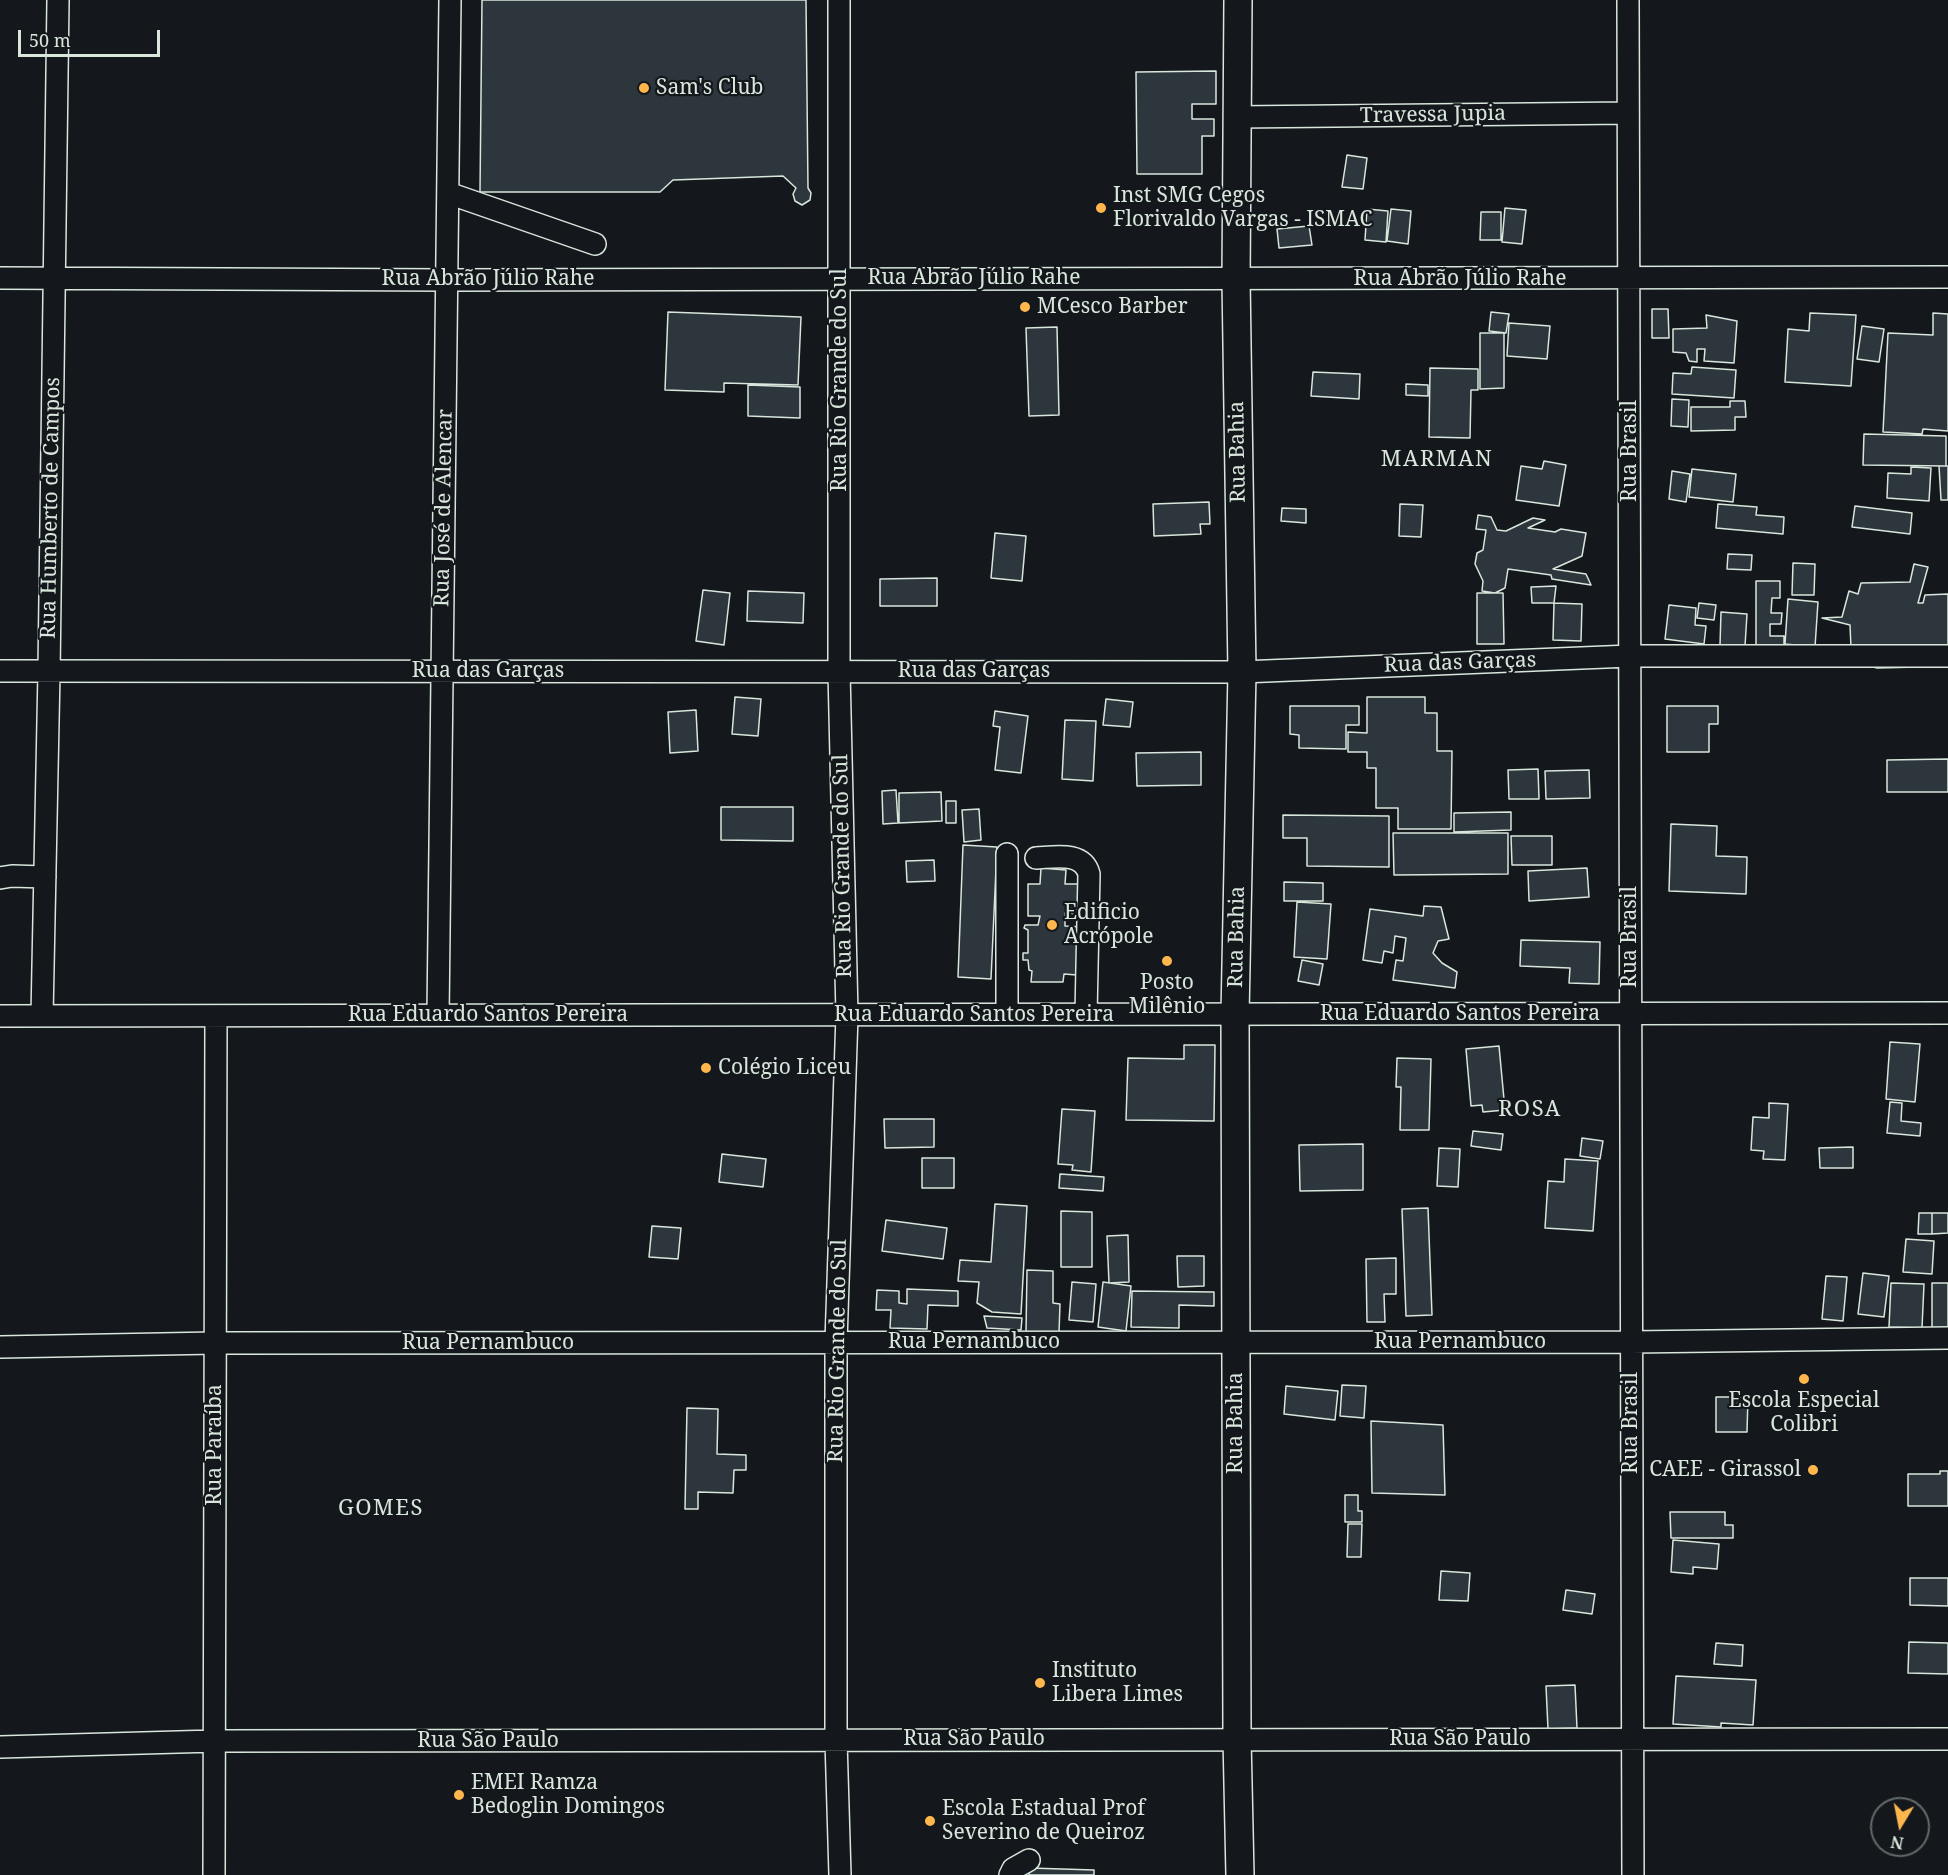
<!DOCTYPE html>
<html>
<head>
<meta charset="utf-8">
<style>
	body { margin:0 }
	#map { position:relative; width:1948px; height:1875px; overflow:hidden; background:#14181c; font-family:"Noto Serif",serif }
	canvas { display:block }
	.north { position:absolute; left:1870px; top:1797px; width:60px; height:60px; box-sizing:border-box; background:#14181c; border:2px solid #626a69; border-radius:50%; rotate:190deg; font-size:16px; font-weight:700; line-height:24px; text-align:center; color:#d8e6dc }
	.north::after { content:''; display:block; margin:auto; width:21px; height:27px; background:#ffb74d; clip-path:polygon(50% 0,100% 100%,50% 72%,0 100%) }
	.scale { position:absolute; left:18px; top:30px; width:142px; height:27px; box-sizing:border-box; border:3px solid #d8e6dc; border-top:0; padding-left:8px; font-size:18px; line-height:21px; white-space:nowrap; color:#d8e6dc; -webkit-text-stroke:4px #14181c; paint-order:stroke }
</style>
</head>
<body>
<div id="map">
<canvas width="1948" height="1875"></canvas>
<div class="north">N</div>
<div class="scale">50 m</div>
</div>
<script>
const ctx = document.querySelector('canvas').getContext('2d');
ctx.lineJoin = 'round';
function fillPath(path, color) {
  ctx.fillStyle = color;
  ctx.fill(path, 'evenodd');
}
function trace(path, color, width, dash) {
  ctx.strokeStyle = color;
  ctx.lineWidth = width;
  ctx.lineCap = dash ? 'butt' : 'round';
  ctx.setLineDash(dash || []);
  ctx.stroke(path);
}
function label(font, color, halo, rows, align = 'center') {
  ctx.font = font + ' "Noto Serif",serif';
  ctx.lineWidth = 4.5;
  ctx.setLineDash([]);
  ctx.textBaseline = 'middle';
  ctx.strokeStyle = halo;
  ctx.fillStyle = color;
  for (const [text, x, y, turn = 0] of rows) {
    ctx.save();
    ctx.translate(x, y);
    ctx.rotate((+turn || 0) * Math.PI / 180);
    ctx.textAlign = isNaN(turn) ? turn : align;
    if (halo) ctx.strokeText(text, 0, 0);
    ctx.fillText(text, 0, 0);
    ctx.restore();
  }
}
const building = new Path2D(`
	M482 0H806L808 188 811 193 810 200 802 205 795 201 793 194 796 188 783 176 673 180 660 192H480Z
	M1216 71V104H1192V119H1214V136H1202V174H1137L1136 72Z
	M1347 155 1367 158 1363 189 1342 187Z
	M1505 208 1526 210 1522 244 1502 242Z
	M1367 209 1388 211 1386 242 1365 240Z
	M1391 209 1411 211 1408 244 1387 241Z
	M1481 212H1501V240H1480Z
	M1309 226 1312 245 1279 248 1277 229Z
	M1652 309H1668L1669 338H1652Z
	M668 312 801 317 798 385 724 383V392L665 390Z
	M1491 312 1509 314 1506 333 1489 331Z
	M1810 313 1856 315 1851 386 1785 382 1788 329 1809 331Z
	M1933 313 1948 314V431L1923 429 1922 434 1883 432 1888 333 1933 335Z
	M1706 315 1737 321 1734 363 1704 361 1705 349H1697V362L1689 361 1686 353 1673 352V329L1707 328Z
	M1509 323 1550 326 1547 359 1507 356Z
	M1862 326 1884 329 1879 362 1857 359Z
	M1057 327 1059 415 1029 416 1026 328Z
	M1480 333H1504V388L1480 389Z
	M1692 367 1736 370 1734 398 1672 394 1673 373 1691 374Z
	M1430 368 1478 369V390H1471L1470 438 1429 437Z
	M1313 372 1360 374 1359 399 1311 396Z
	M1406 384 1428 385V396L1406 395Z
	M748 385 800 387V418L748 416Z
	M1672 399 1689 400 1688 427 1671 426Z
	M1730 401H1745L1746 417H1735V430L1691 431V407H1730Z
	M1864 434 1946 436V466L1863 465Z
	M1544 461 1566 465 1559 506 1516 500 1521 466 1542 469Z
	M1939 466H1948V500H1941Z
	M1911 467 1931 468 1929 501 1887 498 1888 473 1911 474Z
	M1692 469 1736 474 1733 502 1689 497Z
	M1672 471 1690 474 1686 502 1669 499Z
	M1209 502 1210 524H1200L1201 534 1154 536 1153 504Z
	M1400 504 1423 505 1421 537 1399 536Z
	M1718 504 1757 507 1756 515 1784 517 1783 534 1716 528Z
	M1855 506 1912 513 1910 534 1852 527Z
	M1282 508 1306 509V523L1281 521Z
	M1478 515 1491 517 1497 530 1506 531 1533 518 1545 520 1528 528 1555 532 1561 529 1586 533 1582 556 1553 569 1586 574 1591 585 1552 579 1551 575 1508 569 1505 588 1495 593 1482 591 1483 581 1475 564 1477 553 1483 550 1486 530 1476 529Z
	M995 533 1026 536 1022 581 991 578Z
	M1728 554 1752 555 1751 570 1727 569Z
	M1793 563 1815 564 1814 595H1792Z
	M1914 564 1928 567 1918 603H1923L1925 595 1948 594V656H1921L1918 667 1877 668 1863 664 1851 648 1850 625 1822 618 1842 617 1849 591 1858 594 1861 583 1910 582Z
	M937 578V606H880V579Z
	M1756 581H1780V598H1772L1771 613H1782L1781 624H1770V636H1784V654L1756 653Z
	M1556 586 1554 603H1532L1531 587Z
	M703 590 730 593 724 645 696 641Z
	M748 591 804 593 803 623 747 621Z
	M1477 593H1503L1504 644H1477Z
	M1788 599 1818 602 1815 647 1785 644Z
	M1554 603 1582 604 1581 641 1553 640Z
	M1699 603 1716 605 1714 620 1697 618Z
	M1669 605 1696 608 1695 625 1706 626 1704 644 1665 639Z
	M1721 612 1747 614 1745 646 1720 645Z
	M735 697 761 699 758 736 732 734Z
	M1367 697H1425V713H1437V751H1452L1451 829H1398V808H1376V768H1367V752H1348V732L1367 733Z
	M1106 699 1133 702 1130 727 1103 725Z
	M1290 706H1359V725H1346V749L1299 748V735L1290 734Z
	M1667 706H1718V724H1709V752H1667Z
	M696 710 698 751 670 753 668 712Z
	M995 711 1028 716 1021 773 995 770 1000 727 993 726Z
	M1065 720 1096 721 1093 781 1062 779Z
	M1201 752V785L1137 786 1136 753Z
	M1948 759V792H1887V760Z
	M1538 769 1539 799H1509L1508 770Z
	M1589 770 1590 798 1546 799 1545 771Z
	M896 790 898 823 883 824 882 791Z
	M941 792 942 821 899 823V793Z
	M946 801H956V823H946Z
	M721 807H793V841L721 840Z
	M979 809 981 840 964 842 962 810Z
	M1511 812V830L1454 832V813Z
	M1283 815 1389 816V867L1307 866V838H1283Z
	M1671 824 1717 826 1716 856 1747 857 1746 894 1669 891Z
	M1393 833H1508V874L1394 875Z
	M1511 836H1552V865H1512Z
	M963 845 997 847 991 979 958 977Z
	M934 860 935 881 907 882 906 861Z
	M1041 868 1066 870 1065 884H1080L1079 914 1065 913V926L1082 927 1077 975 1064 974 1063 982H1031L1032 971 1029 970 1028 960H1023V953H1028V930L1024 928 1025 925H1038L1040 916H1028V884H1040Z
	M1587 868 1589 897 1529 901 1528 871Z
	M1284 882 1323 883V901H1284Z
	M1297 902 1331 904 1327 959 1294 957Z
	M1424 906 1441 907 1449 939 1438 941 1433 953 1442 963 1457 972 1455 988 1393 980 1396 960 1403 961 1406 938 1395 936 1393 953 1384 951 1382 963 1363 960 1370 909 1423 916Z
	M1521 940 1600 942 1599 984 1569 983 1570 968 1520 966Z
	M1302 960 1323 964 1319 985 1298 981Z
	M1890 1042 1920 1044 1915 1102 1886 1099Z
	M1184 1045H1215L1214 1121 1126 1120 1128 1058 1184 1059Z
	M1499 1046 1505 1110 1483 1112 1482 1105 1471 1106 1466 1049Z
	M1397 1058 1431 1059 1429 1130H1400L1401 1087H1396Z
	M1890 1102 1902 1103 1901 1121 1921 1123 1920 1136 1887 1133Z
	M1769 1103 1788 1104 1785 1160 1763 1159 1764 1151 1751 1150 1753 1117 1769 1118Z
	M1062 1109 1095 1111 1091 1172 1072 1170 1073 1165 1058 1164Z
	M884 1119H934V1147L885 1148Z
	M1473 1131 1503 1134 1501 1150 1471 1146Z
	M1582 1138 1603 1141 1600 1159 1580 1156Z
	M1363 1144V1190L1300 1191 1299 1145Z
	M1853 1147V1168H1820L1819 1148Z
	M1439 1148 1460 1149 1458 1187 1437 1186Z
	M722 1154 766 1159 763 1187 719 1182Z
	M922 1158H954V1188H922Z
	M1565 1159 1598 1161 1593 1231 1545 1228 1548 1181 1564 1182Z
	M1060 1174 1104 1177 1103 1191 1059 1188Z
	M995 1204 1027 1206 1021 1314 992 1312 977 1303 979 1282 958 1281 960 1260 991 1262Z
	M1428 1208 1432 1315 1406 1316 1402 1209Z
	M1061 1211 1092 1212V1267H1061Z
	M1919 1213H1932V1234H1918Z
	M1932 1213H1948V1233L1932 1234Z
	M886 1220 947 1228 943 1259 882 1251Z
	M652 1226 681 1228 678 1259 649 1257Z
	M1128 1235 1129 1282 1109 1283 1107 1236Z
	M1906 1239 1934 1241 1932 1274 1903 1272Z
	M1177 1256H1204V1286L1178 1287Z
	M1396 1258V1294H1384L1385 1322H1367L1366 1259Z
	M1027 1270 1053 1271V1303L1060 1304 1059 1333 1026 1332Z
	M1863 1273 1889 1276 1884 1317 1858 1314Z
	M1826 1276 1847 1277 1843 1321 1822 1319Z
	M1072 1282 1096 1284 1093 1322 1069 1320Z
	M1103 1282 1131 1286 1126 1331 1098 1327Z
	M1891 1283 1924 1284 1922 1328 1889 1327Z
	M1932 1283H1948V1328H1932Z
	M907 1289 958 1291V1306L928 1305 927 1329 890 1328 891 1310H876L877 1290 899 1291V1303L907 1304Z
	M1132 1291 1214 1292V1306L1179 1305V1328L1131 1327Z
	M984 1316 1022 1318 1021 1330 987 1328Z
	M1342 1385 1366 1386 1364 1418 1340 1416Z
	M1286 1386 1338 1391 1335 1420 1284 1414Z
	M1716 1397H1748L1747 1432H1716Z
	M687 1408 718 1409 717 1454 746 1455V1470H734L733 1493 698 1492V1509H685Z
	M1371 1421 1443 1425 1445 1495 1372 1493Z
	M1940 1471H1948V1506H1908V1474H1940Z
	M1345 1495H1358V1511H1362V1522H1345Z
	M1670 1512H1725V1525H1733V1538H1671Z
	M1348 1524H1362L1361 1557H1347Z
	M1673 1540 1719 1544 1717 1569 1693 1567V1574L1671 1572Z
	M1441 1571 1470 1573 1468 1601 1439 1600Z
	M1910 1578H1948V1606L1910 1605Z
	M1566 1590 1595 1594 1592 1614 1563 1610Z
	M1909 1642 1948 1643V1674L1908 1673Z
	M1716 1643 1743 1645 1742 1666 1714 1664Z
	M1676 1676 1756 1680 1753 1725 1721 1723V1727L1673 1724Z
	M1575 1685 1577 1728 1548 1729 1546 1686Z
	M1029 1868 1094 1870V1875H1029Z`);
fillPath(building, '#2c363c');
trace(building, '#d8e6dc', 1.5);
const minor = new Path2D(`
	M839 0V671L847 1015 836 1342V1740L840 1875
	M1628 0 1633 1875
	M1237 117 1628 113
	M448 193 595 244
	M0 278 447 280 1948 277
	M0 671 1242 672 1630 656H1948
	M1036 858C1055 857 1083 851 1089 874L1086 1014
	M0 878 12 876 45 877
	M1007 1014V854
	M438 1015 450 0
	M0 1016 1948 1013
	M42 1016 49 672 58 0
	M0 1347 215 1343 1631 1342 1948 1338
	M0 1747 214 1741 1948 1739
	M214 1875 216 1016
	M1010 1875 1013 1869 1029 1860`);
const major = new Path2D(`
	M1238 0 1236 279 1242 672 1235 1014 1237 1738 1240 1875`);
trace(minor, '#d8e6dc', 24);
trace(major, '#d8e6dc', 30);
trace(minor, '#14181c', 21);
trace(major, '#14181c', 27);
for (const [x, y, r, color] of [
	[644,88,6,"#ffb74d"],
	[1101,208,6,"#ffb74d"],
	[1025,307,6,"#ffb74d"],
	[1052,925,6,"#ffb74d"],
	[1167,961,6,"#ffb74d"],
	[706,1068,6,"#ffb74d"],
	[1804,1379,6,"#ffb74d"],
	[1813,1470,6,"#ffb74d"],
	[1040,1683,6,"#ffb74d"],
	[459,1795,6,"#ffb74d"],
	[930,1821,6,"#ffb74d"]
]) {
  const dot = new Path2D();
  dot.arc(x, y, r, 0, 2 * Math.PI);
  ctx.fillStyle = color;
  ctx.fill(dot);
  trace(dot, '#14181c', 2);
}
label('21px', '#d8e6dc', '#14181c', [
	["Sam's Club",656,88],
	["Inst SMG Cegos",1113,196],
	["Florivaldo Vargas - ISMAC",1113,220],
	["MCesco Barber",1037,307],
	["Edificio",1064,913],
	["Acrópole",1064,937],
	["Posto",1167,983,"center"],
	["Milênio",1167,1007,"center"],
	["Colégio Liceu",718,1068],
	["Escola Especial",1804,1401,"center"],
	["Colibri",1804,1425,"center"],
	["CAEE - Girassol",1801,1470,"right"],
	["Instituto",1052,1671],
	["Libera Limes",1052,1695],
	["EMEI Ramza",471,1783],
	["Bedoglin Domingos",471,1807],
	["Escola Estadual Prof",942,1809],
	["Severino de Queiroz",942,1833]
], 'left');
label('21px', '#d8e6dc', '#14181c', [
	["Travessa Jupia",1433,115,-1],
	["Rua Abrão Júlio Rahe",974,278],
	["Rua Abrão Júlio Rahe",488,279],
	["Rua Abrão Júlio Rahe",1460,279],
	["Rua Rio Grande do Sul",840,380,-90],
	["Rua Brasil",1630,451,-90],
	["Rua Bahia",1238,452,-91],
	["Rua Humberto de Campos",51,508,-89],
	["Rua José de Alencar",444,508,-89],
	["Rua das Garças",1460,663,-2],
	["Rua das Garças",488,671],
	["Rua das Garças",974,671],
	["Rua Rio Grande do Sul",843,866,-91],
	["Rua Bahia",1237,937,-89],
	["Rua Brasil",1630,937,-90],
	["Rua Eduardo Santos Pereira",1460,1014],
	["Rua Eduardo Santos Pereira",488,1015],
	["Rua Eduardo Santos Pereira",974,1015],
	["Rua Pernambuco",974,1342],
	["Rua Pernambuco",1460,1342],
	["Rua Pernambuco",488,1343],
	["Rua Rio Grande do Sul",838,1351,-89],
	["Rua Bahia",1236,1423,-90],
	["Rua Brasil",1631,1423,-90],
	["Rua Paraíba",215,1445,-90],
	["Rua São Paulo",974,1739],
	["Rua São Paulo",1460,1739],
	["Rua São Paulo",488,1741]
]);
ctx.letterSpacing = '1.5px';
label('22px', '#d8e6dc', '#14181c', [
	["MARMAN",1437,460],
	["ROSA",1530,1110],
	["GOMES",381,1509]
]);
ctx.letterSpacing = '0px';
</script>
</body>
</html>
